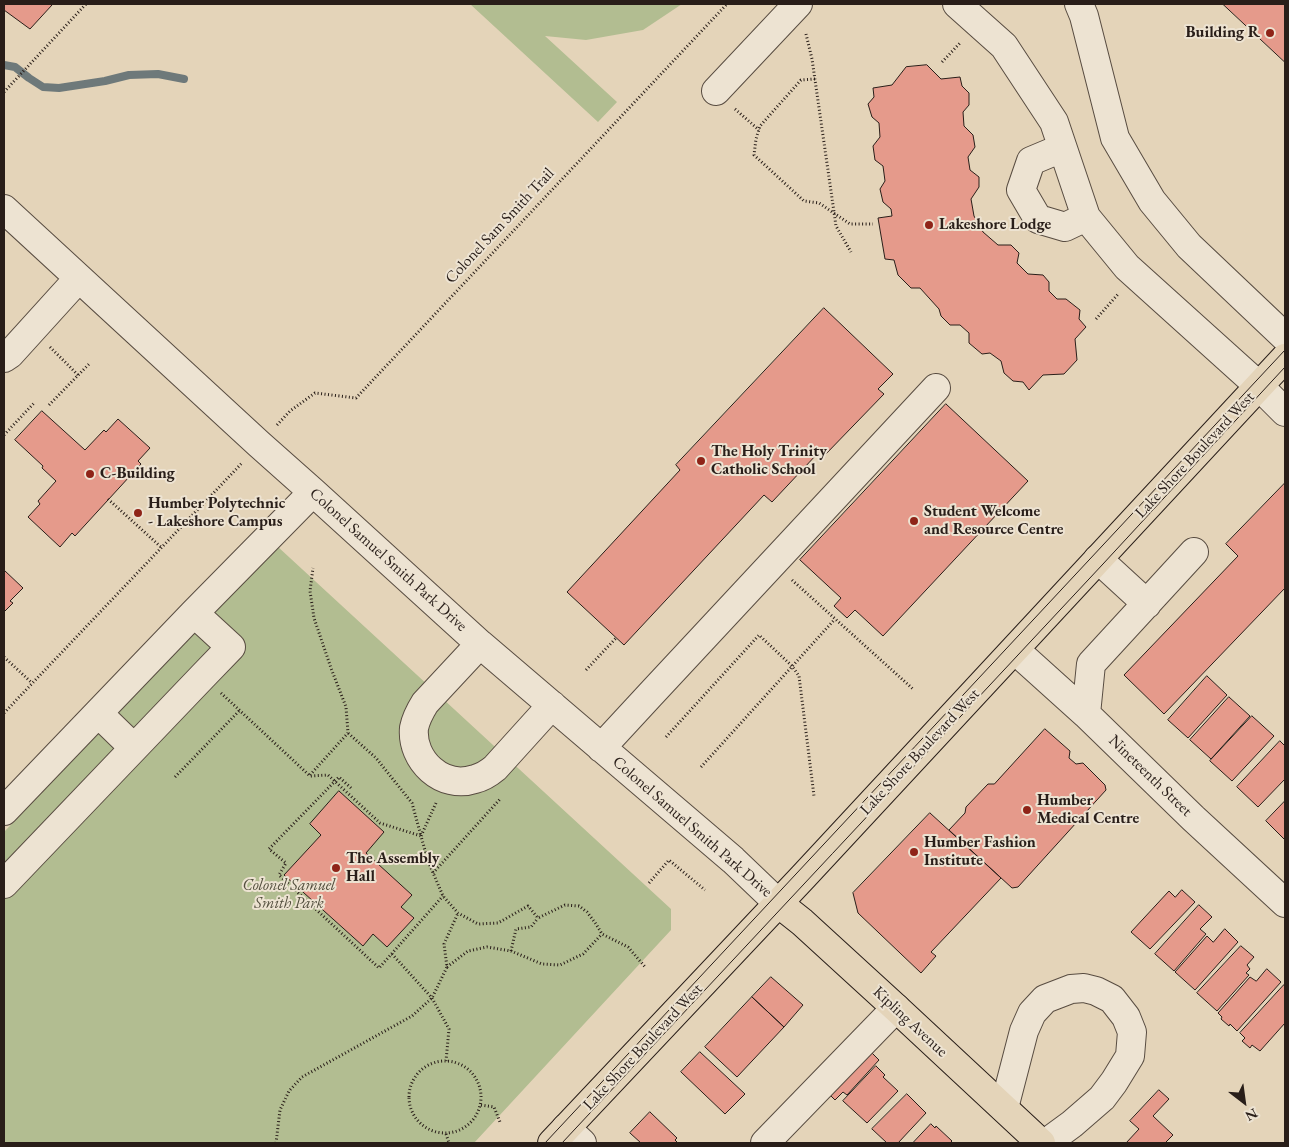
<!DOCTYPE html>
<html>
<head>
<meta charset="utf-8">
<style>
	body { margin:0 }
	#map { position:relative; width:1289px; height:1147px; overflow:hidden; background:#e4d4b9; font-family:"EB Garamond",serif }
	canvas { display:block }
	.frame { position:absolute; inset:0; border:5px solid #291e19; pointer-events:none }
	.north { position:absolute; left:1219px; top:1077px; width:50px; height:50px; -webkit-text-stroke:4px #ede3d2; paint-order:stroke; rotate:150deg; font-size:14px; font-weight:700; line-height:20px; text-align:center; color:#291e19 }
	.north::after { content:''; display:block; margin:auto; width:18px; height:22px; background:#291e19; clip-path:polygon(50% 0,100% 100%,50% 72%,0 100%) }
</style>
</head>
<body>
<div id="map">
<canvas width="1289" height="1147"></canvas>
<div class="frame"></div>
<div class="north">N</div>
</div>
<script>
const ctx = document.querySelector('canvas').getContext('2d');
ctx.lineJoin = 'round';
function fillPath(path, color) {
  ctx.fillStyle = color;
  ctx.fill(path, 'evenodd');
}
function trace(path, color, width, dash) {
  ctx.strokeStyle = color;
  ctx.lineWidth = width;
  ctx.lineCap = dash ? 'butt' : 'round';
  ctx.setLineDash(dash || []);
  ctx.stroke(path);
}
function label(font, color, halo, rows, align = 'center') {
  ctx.font = font + ' "EB Garamond",serif';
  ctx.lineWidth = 4;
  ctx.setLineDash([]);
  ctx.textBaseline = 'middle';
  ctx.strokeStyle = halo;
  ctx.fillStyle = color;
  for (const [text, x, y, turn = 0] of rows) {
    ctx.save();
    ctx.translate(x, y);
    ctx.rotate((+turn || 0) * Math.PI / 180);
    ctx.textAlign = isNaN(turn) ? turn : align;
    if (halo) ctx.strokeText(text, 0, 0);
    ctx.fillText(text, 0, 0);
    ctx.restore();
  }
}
fillPath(new Path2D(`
	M470 4H682L643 30 586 40 545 36 617 102 598 122Z
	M277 546 671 909V930L474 1143H4V832Z`), '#b2bd91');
trace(new Path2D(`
	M4 65 15 67 29 78 43 87 59 88 105 81 129 75 158 74 184 79`), '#6e797a', 8);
const building = new Path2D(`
	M4 4H51L52 5 30 29 4 10Z
	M1223 4H1285V62Z
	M927 65 941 79 960 77 962 86 969 93V105L963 112 964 126 973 135 975 147 968 157 970 170 979 177V187L971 199 974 216 983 232 998 245H1011L1019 253 1017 263 1028 274 1043 275 1049 282V291L1057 299H1066L1080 310 1079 319 1086 327 1075 339 1077 360 1064 374 1043 375 1029 390 1023 382 1013 381 1004 373 1001 361 990 353 982 354 969 343V333L960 325H950L941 316 939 309 920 288H911L898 275 894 260 885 259 878 218 892 216 891 209 883 202 880 189 885 181 883 166 875 160 873 146 880 137 879 123 872 117 868 104 874 97 873 88 892 85 906 67Z
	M824 308 893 374 878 389 884 394 823 457 818 453 772 502 764 495 624 645 567 592 680 470 676 465Z
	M946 404 1028 481 883 636 855 610 847 618 834 606 841 598 800 560Z
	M42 411 85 450 104 430 106 432 118 419 150 448 138 461 141 464 75 536 72 533 60 547 28 517 40 504 38 501 56 481 42 468 43 466 15 440Z
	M1285 483V588L1164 714 1124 675 1238 556 1226 544Z
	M4 570 23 588 10 601 13 603 4 612Z
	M1207 676 1227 695 1188 738 1168 720Z
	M1229 697 1250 716 1211 759 1190 740Z
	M1252 716 1274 736 1232 781 1210 761Z
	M1045 729 1070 751 1069 758 1076 764 1083 763 1105 785 1106 790 1018 887 1012 888 949 830 965 813 966 807 988 784H994Z
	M1280 741 1285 746V779L1258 807 1237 787Z
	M339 791 384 832 366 853 412 895 401 907 414 918 387 947 373 934 363 946 284 875 321 835 310 824Z
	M1285 801V840L1266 821Z
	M930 813 1001 878 931 952 936 956 921 973 858 913 853 893Z
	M1182 890 1195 902 1150 949 1131 932 1169 891 1175 897Z
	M1199 905 1212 917 1200 929 1206 934 1174 971 1155 954Z
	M1225 929 1238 942 1195 990 1175 972 1207 936 1213 942Z
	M1241 946 1254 957 1247 965 1250 969 1246 973 1249 975 1217 1011 1197 993Z
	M1267 969 1281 982 1237 1031 1230 1024 1229 1026 1221 1019 1222 1017 1218 1013 1250 977 1256 981Z
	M771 977 803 1005 784 1027 752 997Z
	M1284 985 1285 987V1023L1260 1051 1252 1045 1250 1048 1242 1041 1245 1038 1240 1033Z
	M752 997 784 1027 737 1077 705 1047Z
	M863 1044 879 1060 847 1095 843 1092 835 1100 827 1092Z
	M700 1052 745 1094 725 1114 681 1072Z
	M876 1066 885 1075 883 1077 898 1091 867 1123 843 1101Z
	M1159 1090 1169 1099 1153 1116 1173 1135 1165 1143H1126L1139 1129 1130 1121Z
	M907 1094 926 1113 898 1143H887L872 1129Z
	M650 1112 677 1138 675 1140 678 1143H641L630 1133Z
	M931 1124 935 1128 936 1126 952 1141 950 1143H913Z`);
fillPath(building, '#e59a8b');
trace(building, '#291e19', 1);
const minor = new Path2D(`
	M957 4 1004 46 1054 122 1086 217 1127 267 1259 386 1285 412
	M1079 4 1084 16 1115 138 1152 201 1189 246 1285 337
	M716 91 798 4
	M1062 148 1031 161 1021 190 1038 219 1065 227 1086 217
	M4 209 259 444 313 492 480 644 733 860 778 903
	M4 358 10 354 78 279
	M1098 559 1147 604
	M480 644 425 703C420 711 416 718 414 728 411 760 442 790 475 779 483 777 489 773 495 768L552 705
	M1015 650 1086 714 1193 818 1285 903
	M98 713 134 748
	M1086 714 1091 664 1194 552
	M601 748 650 695 936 388
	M4 811 194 613 313 492
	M4 884 203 676 231 647 194 613
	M1004 1108 1024 1031 1032 1013 1045 999 1071 989 1084 988 1096 991 1112 999 1126 1017 1132 1032 1130 1056 1114 1082 1102 1098 1072 1124 1046 1143
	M566 1128 582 1143
	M765 1143 896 1008`);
const major = new Path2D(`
	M778 903 802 922 896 1008 1041 1143
	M552 1143 803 877 1285 358`);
trace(minor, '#584c41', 30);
trace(major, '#291e19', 30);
trace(new Path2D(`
	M806 34 812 59 836 226 851 252
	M942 62 961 42
	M815 79 801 80 760 126 756 139 754 155 804 201 819 203 850 224H873
	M4 92 86 4
	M735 109 759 130
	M1096 319 1119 293
	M50 347 78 375
	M49 405 89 364
	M277 425 290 411 315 393 356 398 727 4
	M4 435 35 402
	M108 499 162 548
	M792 580 913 689
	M4 657 32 683
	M586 670 616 638
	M221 693 310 776 328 775 380 823 421 836 412 803 376 758 348 733
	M4 713 242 463
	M666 737 759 635 792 666 799 676 814 796
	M701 767 835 619
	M310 775 348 733 346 707 331 668 314 618 310 591 313 568
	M175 777 239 711
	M351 788 339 777 269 849 286 863 279 875 379 968 443 896
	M436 803 421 836 428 861 443 896 458 913 478 924 498 923 528 906 538 918 565 905 579 906 587 912 596 924 602 934 628 947 646 968
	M433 873 501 798
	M649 883 669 860 705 890
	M511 951 516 929 531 927 538 918
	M392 954 432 998 449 1029 446 1061
	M447 967 468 951 487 947 511 951 542 964 560 965 583 954 602 934
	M409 1097a36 36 0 1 1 72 0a36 36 0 1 1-72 0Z
	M481 1105 494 1107 500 1122
	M446 1134 449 1143
	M276 1143 280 1110 289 1091 302 1077 412 1016 432 998 447 967 444 944 458 913`), '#291e19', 3, [1, 2.5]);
trace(minor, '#ede3d2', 28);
trace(major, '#e4d4b9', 28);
trace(new Path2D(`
	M545 1143 1285 350
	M562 1143 1103 564 1285 367`), '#291e19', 1);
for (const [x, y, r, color] of [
	[1270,33,5,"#8f2418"],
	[929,225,5,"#8f2418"],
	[701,461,5,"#8f2418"],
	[90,474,5,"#8f2418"],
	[138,513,5,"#8f2418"],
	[914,521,5,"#8f2418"],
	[1027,810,5,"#8f2418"],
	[914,852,5,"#8f2418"],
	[336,868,5,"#8f2418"]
]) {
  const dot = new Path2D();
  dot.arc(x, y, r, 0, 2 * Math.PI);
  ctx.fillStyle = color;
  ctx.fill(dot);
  trace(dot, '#ede3d2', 2);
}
label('bold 16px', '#291e19', '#ede3d2', [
	["Building R",1260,33,"right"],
	["Lakeshore Lodge",939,225],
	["The Holy Trinity",711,452],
	["Catholic School",711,470],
	["C-Building",100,474],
	["Humber Polytechnic",148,504],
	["- Lakeshore Campus",148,522],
	["Student Welcome",924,512],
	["and Resource Centre",924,530],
	["Humber",1037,801],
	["Medical Centre",1037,819],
	["Humber Fashion",924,843],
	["Institute",924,861],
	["The Assembly",346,859],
	["Hall",346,877]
], 'left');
label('16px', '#291e19', '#ede3d2', [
	["Colonel Sam Smith Trail",500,226,-47],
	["Lake Shore Boulevard West",1195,455,-47],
	["Colonel Samuel Smith Park Drive",388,560,42],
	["Lake Shore Boulevard West",920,752,-47],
	["Nineteenth Street",1150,776,44],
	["Colonel Samuel Smith Park Drive",692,827,41],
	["Kipling Avenue",910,1022,43],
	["Lake Shore Boulevard West",643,1047,-47]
]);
label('italic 16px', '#524e3d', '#ede3d2', [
	["Colonel Samuel",289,886],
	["Smith Park",289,904]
]);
</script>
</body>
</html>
